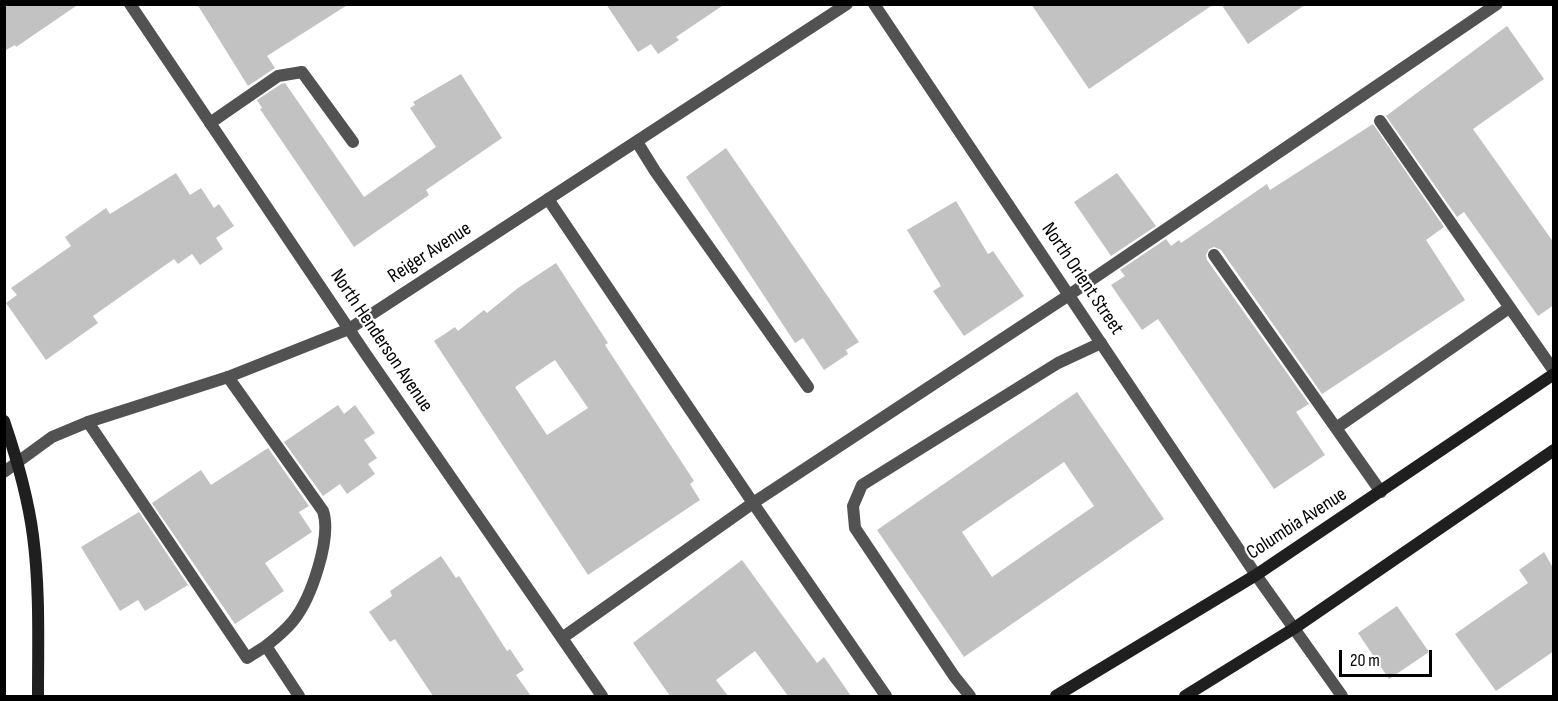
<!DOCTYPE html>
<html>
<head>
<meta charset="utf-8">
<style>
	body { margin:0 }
	#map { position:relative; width:1558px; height:701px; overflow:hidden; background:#fff; font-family:"Sofia Sans Condensed",sans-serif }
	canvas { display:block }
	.frame { position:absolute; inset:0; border:6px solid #000; pointer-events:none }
	.scale { position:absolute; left:1339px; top:650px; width:93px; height:27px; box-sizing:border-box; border:3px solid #000; border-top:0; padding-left:8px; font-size:18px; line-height:21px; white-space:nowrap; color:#000; -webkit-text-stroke:4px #fff; paint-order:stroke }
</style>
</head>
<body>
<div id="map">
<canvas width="1558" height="701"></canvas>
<div class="frame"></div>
<div class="scale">20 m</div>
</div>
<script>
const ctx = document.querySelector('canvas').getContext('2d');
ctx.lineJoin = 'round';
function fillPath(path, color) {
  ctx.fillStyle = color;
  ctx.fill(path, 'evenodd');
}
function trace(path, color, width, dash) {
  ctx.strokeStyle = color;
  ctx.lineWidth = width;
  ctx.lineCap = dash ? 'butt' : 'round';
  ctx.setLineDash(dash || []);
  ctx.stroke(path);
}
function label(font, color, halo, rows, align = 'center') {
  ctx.font = font + ' "Sofia Sans Condensed",sans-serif';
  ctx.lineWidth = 4.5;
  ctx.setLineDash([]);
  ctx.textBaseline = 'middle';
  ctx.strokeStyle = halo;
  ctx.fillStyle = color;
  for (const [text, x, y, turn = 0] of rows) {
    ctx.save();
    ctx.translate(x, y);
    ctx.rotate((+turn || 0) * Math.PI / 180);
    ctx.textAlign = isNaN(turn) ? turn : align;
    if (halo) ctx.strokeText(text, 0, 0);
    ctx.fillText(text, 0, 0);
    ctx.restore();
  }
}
fillPath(new Path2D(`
	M4 4H79L16 47 15 45 4 51Z
	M197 4H349L267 56 275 68 248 86Z
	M606 4H725L676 37 679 40 658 54 651 44 638 52Z
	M1031 4H1214L1089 89Z
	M1221 4H1306L1248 44Z
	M1507 26 1544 79 1473 129 1554 243V305L1538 316 1464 212 1457 217 1386 116Z
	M461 74 502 138 426 190 429 195 354 247 260 109 262 108 257 100 281 84 285 83 364 197 436 147 410 108 415 105 413 102Z
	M1373 124 1444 227 1426 240 1465 300 1322 394 1221 250 1214 247 1209 249 1206 255 1207 260 1309 404 1296 412 1325 455 1274 489 1158 319 1142 330 1111 285 1125 276 1120 270 1166 239 1171 246 1179 240 1181 243 1267 184 1270 190Z
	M726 148 859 342 846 350 848 354 824 370 803 338 795 343 686 177Z
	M176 173 190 195 201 188 214 208 219 204 234 226 216 238 223 249 200 265 192 254 178 264 174 259 93 316 98 323 46 360 6 303 17 295 11 288 71 246 65 237 106 208 110 214Z
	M1117 173 1156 226 1111 256 1074 202Z
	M956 201 988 254 993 251 1024 296 964 336 933 291 941 286 907 230Z
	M556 263 608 343 605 345 694 481 690 484 700 500 588 575 434 341 455 327 458 331 484 310 487 313 518 288ZM555 360 588 408 547 435 515 387Z
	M1077 392 1164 519 964 657 877 530ZM1064 462 1094 506 992 577 962 532Z
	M338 405 344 414 355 405 375 433 364 440 377 458 368 464 375 474 347 494 340 484 323 496 284 442Z
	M268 448 309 506 299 512 312 532 265 563 284 591 235 624 152 503 201 470 211 485Z
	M139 512 188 585 145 611 138 600 120 611 81 547Z
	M1544 552 1552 566 1554 565V651L1496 691 1455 634 1528 583 1519 570Z
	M441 556 456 578 459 576 507 651 510 649 524 670 516 675 531 696H433L395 639 390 642 369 612 392 596 390 591Z
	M742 560 817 663 824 657 851 696H788L755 651 716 680 728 696H670L633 643Z
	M1397 606 1429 652 1389 679 1358 633Z`), '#c2c2c2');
trace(new Path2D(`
	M1380 121 1554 371
	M210 123 278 76 302 72 353 142
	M637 142 655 171 808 387
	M548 199 753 503 886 696
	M1214 255 1381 492
	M228 377 323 511C332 538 311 599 293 621 285 631 276 638 266 646L299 696
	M88 422 247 658 266 646
	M1336 428 1509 308
	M562 638 753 503 1069 295 1497 4
	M970 696 954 676 855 528 853 506 862 485 1058 363 1101 343`), '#525252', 12);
trace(new Path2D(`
	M130 4 365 353 602 696
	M874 4 1256 575 1342 696
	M4 472 52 437 88 422 228 377 349 329 847 4`), '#525252', 12);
trace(new Path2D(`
	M4 421C17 459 28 497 33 536 40 589 38 643 38 696
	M1056 696 1256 575 1554 374
	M1185 696 1293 629 1554 450`), '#1f1f1f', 12);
label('20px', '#000', '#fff', [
	["Reiger Avenue",430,253,-33],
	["North Orient Street",1082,279,56],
	["North Henderson Avenue",381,341,56],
	["Columbia Avenue",1297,524,-33]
]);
</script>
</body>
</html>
